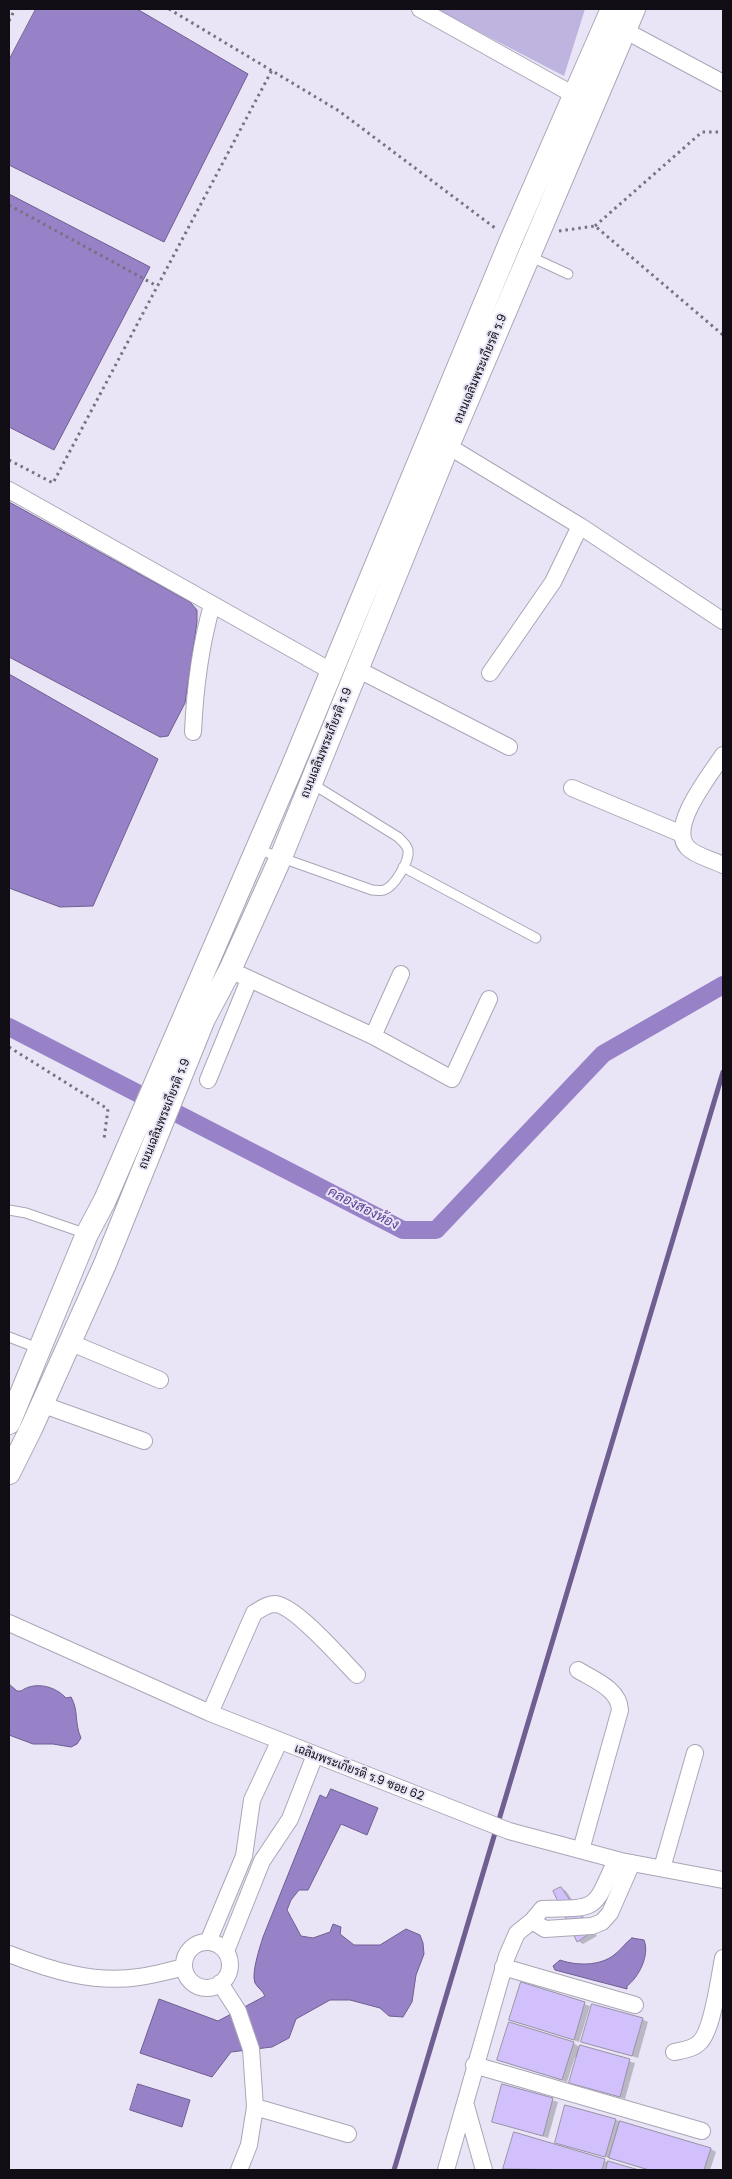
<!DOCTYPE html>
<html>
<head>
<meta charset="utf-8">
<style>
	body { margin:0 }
	#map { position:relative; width:732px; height:2179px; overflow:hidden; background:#e9e5f6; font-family:Poppins,sans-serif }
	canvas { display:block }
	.frame { position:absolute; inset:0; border:10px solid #100e14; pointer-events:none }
</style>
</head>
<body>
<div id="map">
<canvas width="732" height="2179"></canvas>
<div class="frame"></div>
</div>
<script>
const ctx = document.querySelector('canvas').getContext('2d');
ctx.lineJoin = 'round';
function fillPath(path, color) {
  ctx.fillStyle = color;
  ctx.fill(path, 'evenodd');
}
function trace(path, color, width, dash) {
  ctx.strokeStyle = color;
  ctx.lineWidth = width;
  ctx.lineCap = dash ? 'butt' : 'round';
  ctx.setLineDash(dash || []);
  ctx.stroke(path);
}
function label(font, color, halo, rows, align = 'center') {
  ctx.font = font + ' Poppins,Sarabun,sans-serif';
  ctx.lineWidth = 4;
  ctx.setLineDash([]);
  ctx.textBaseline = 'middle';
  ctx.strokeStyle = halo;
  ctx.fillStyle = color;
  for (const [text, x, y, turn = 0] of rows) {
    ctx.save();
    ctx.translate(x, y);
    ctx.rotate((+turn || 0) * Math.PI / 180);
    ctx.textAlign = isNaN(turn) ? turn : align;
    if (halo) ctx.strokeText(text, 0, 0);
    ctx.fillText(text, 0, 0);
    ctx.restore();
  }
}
fillPath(new Path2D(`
	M435 9H585L564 76Z`), '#bfb3e0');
const water = new Path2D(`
	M36 9H137L248 74 164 242 9 165V60Z
	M9 194 150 267 54 450 9 427Z
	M9 502 190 602 197 610V622L185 703 168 736 160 737 9 657Z
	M9 674 158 759 93 906 60 907 9 888Z
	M9 1684 17 1691H21C35 1681 55 1686 66 1698L71 1697C79 1711 74 1722 81 1738L77 1744 71 1747 53 1744H33L9 1735Z
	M331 1789 378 1808 367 1835 341 1824 308 1890H299L291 1900 287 1910 301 1936 313 1938 330 1932 333 1924 341 1927 340 1934 354 1945H380L406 1929 420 1935 423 1943 424 1954 416 1975 412 2002 403 2017 389 2016 380 2008 350 2000H330L296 2019 289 2038 272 2047 231 2052 212 2077 140 2053 159 1999 218 2021 265 1996C263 1991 257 1987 255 1983 251 1973 260 1947 263 1937L320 1795 326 1798Z
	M632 1938 644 1940C650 1955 639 1977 627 1986V1989L555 1970 553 1966 560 1960C577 1966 600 1966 614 1955 621 1950 625 1943 632 1938Z
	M138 2084 190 2100 182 2127 130 2110Z`);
fillPath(water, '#9781c7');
trace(water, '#6e5e91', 1);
fillPath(new Path2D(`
	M561 1888 566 1891 597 1936 583 1944 578 1941Z
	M521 1984 590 2006 579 2042 510 2019Z
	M642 2019 648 2022 638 2058 583 2041Z
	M573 2043 580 2047 635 2063 625 2099 570 2082 577 2058 575 2057 567 2082 499 2060Z
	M503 2085 558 2102 548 2138 493 2121Z
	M616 2120 711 2149 716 2152 710 2170H648L556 2142Z
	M604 2161 635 2170 504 2169Z`), '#0003');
trace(new Path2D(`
	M394 2170 723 1072`), '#6e5e91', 5);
trace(new Path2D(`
	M9 1027 403 1230H436L603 1054 723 985`), '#9781c7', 18);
const building = new Path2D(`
	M561 1887 592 1932 577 1942 553 1891Z
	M521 1982 585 2002 574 2040 509 2020Z
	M592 2004 643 2018 632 2056 581 2042Z
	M509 2022 574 2042 562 2080 497 2060Z
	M580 2045 630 2059 620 2097 569 2083Z
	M502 2084 553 2098 543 2136 492 2122Z
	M565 2105 616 2119 605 2157 555 2143Z
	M620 2121 711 2148 704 2170H649L609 2158Z
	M514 2132 605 2159 602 2170 503 2169Z
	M608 2161 639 2170H606Z`);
fillPath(building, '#d1c0fc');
trace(building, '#9792a3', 1);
const service = new Path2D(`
	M529 256 568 274
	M257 849 372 890C376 890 380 891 384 890 394 887 410 861 408 850 407 845 402 841 398 837L311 783
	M403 867 536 938
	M9 1210 26 1213 87 1234
	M9 1337 40 1349`);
const minor = new Path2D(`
	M420 9 574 95
	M624 30 723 83
	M448 446 580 526 723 621
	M9 490 331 671
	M357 669 509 747
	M490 673 553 582 580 526
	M193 732C195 688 200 647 212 605
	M723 755C711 774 667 827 688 848 696 856 713 860 723 865
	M572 788 682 834
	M230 970 373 1036 452 1079 489 999
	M373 1036 401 974
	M208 1080 249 980
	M69 1342 160 1380
	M41 1404 144 1441
	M9 1623 210 1713 509 1831 621 1861 723 1880
	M578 1670C594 1680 619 1689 620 1710L581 1850
	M210 1713 254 1613C261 1609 267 1604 275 1604 295 1605 342 1660 357 1675
	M662 1868 695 1753
	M532 1921 545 1929 592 1926 602 1922 610 1913 632 1863
	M208 1942 244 1856 252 1800 279 1742
	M184 1965a23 23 0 1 1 46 0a23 23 0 1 1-46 0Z
	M226 1951 262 1861 290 1819 315 1755
	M9 1954C50 1970 94 1984 139 1977 154 1975 169 1971 184 1967
	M503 1967 635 2005
	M220 1983 238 2011 251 2049 255 2107 249 2145 239 2170
	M674 2052C683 2050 694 2049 700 2042 713 2029 719 1978 723 1958
	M474 2065 702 2131
	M466 2106 484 2170
	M255 2107 348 2134
	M446 2170 507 1956 517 1933 532 1921 542 1909C599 1908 593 1911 616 1860`);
const secondary = new Path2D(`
	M9 1423 87 1234 105 1200 290 772 511 240 612 9
	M9 1473 31 1429 105 1264 204 1019 230 970 281 857 448 446 634 9`);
trace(service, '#aaa6b6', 11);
trace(minor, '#aaa6b6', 18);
trace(secondary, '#aaa6b6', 24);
trace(new Path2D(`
	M169 9 339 111 495 228
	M9 21 15 9
	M9 205 157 286
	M595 226 702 132H723
	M559 231 595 226 723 335
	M9 460 53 483 272 70
	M9 1047 108 1109 104 1139`), '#76737e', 3, [2.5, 4]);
trace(service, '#fff', 9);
trace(minor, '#fff', 16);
trace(secondary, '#fff', 22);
label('12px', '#100e14', '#e9e5f6', [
	["ถนนเฉลิมพระเกียรติ ร.9",481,369,-67],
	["ถนนเฉลิมพระเกียรติ ร.9",327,743,-68],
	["ถนนเฉลิมพระเกียรติ ร.9",165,1114,-68],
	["เฉลิมพระเกียรติ ร.9 ซอย 62",359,1773,21]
]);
label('italic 14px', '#604196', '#e9e5f6', [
	["คลองสองห้อง",363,1209,27]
]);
</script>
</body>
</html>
